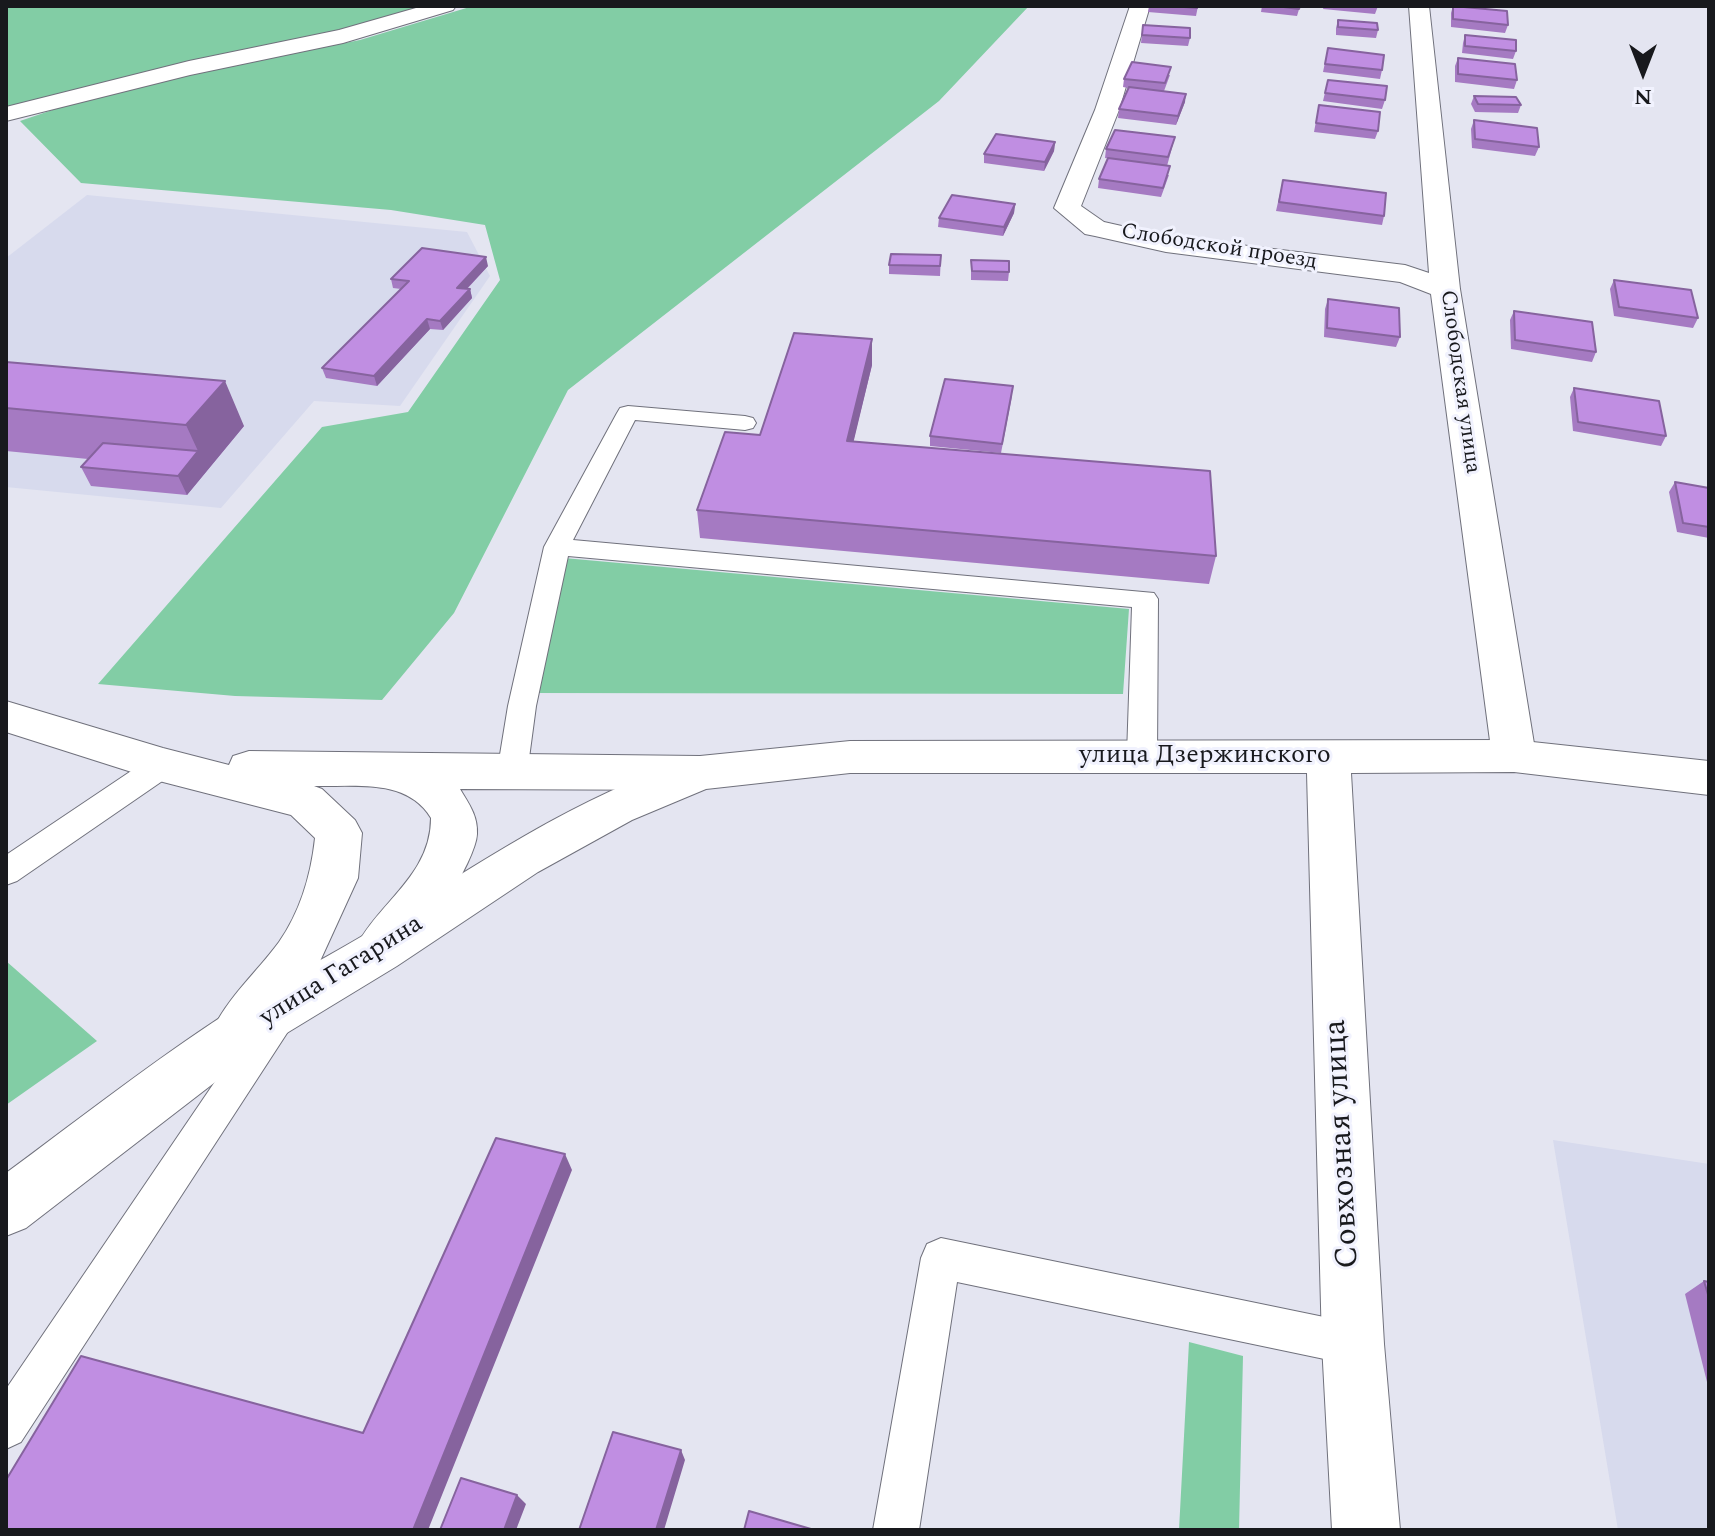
<!DOCTYPE html>
<html>
<head>
<meta charset="utf-8">
<style>
	body { margin:0 }
	#map { position:relative; width:1715px; height:1536px; overflow:hidden; background:#e4e5f1; font-family:Spectral,serif }
	canvas { display:block }
	.frame { position:absolute; inset:0; border:8px solid #18191d; pointer-events:none }
	.north { position:absolute; left:1603px; top:32px; width:80px; height:80px; -webkit-text-stroke:6px #f1f2fe; paint-order:stroke; rotate:180deg; font-size:22px; font-weight:700; line-height:32px; text-align:center; color:#18191d }
	.north::after { content:''; display:block; margin:auto; width:28px; height:36px; background:#18191d; clip-path:polygon(50% 0,100% 100%,50% 72%,0 100%) }
</style>
</head>
<body>
<div id="map">
<canvas width="1715" height="1536"></canvas>
<div class="frame"></div>
<div class="north">N</div>
</div>
<script>
const ctx = document.querySelector('canvas').getContext('2d');
ctx.lineJoin = 'round';
function fillPath(path, color) {
  ctx.fillStyle = color;
  ctx.fill(path, 'evenodd');
}
function trace(path, color, width, dash) {
  ctx.strokeStyle = color;
  ctx.lineWidth = width;
  ctx.lineCap = dash ? 'butt' : 'round';
  ctx.setLineDash(dash || []);
  ctx.stroke(path);
}
function label(font, color, halo, rows, align = 'center') {
  ctx.font = font + ' Spectral,serif';
  ctx.lineWidth = 6;
  ctx.setLineDash([]);
  ctx.textBaseline = 'middle';
  ctx.strokeStyle = halo;
  ctx.fillStyle = color;
  for (const [text, x, y, turn = 0] of rows) {
    ctx.save();
    ctx.translate(x, y);
    ctx.rotate((+turn || 0) * Math.PI / 180);
    ctx.textAlign = isNaN(turn) ? turn : align;
    if (halo) ctx.strokeText(text, 0, 0);
    ctx.fillText(text, 0, 0);
    ctx.restore();
  }
}
fillPath(new Path2D(`
	M87 195 467 232 490 276 400 406 314 401 221 508 6 487V258Z
	M1553 1140 1709 1164V1530H1618Z`), '#d7daed');
fillPath(new Path2D(`
	M6 6H431L361 27 6 108Z
	M473 6H1029L939 101 568 390 454 613 382 700 235 696 98 684 322 427 408 412 500 280 485 225 391 210 81 183 20 121 67 105 203 71 360 40Z
	M564 558 1129 609 1123 694 537 693Z
	M6 961 97 1041 6 1105Z
	M1189 1342 1243 1356 1239 1530H1179Z`), '#82cda5');
const lane = new Path2D(`
	M628 406 745 416 753 418 756 423 753 428 745 430 635 420 573 540 1154 593 1158 599 1157 755 1153 763 1142 766 1131 763 1127 755 1132 607 568 556 536 706 527 773 523 781 512 784 501 781 497 773 508 706 544 547 617 413 620 408Z
	M163 754 174 757 178 765 174 773 17 881 6 885V855L152 757Z
	M277 1003 289 1008 295 1019 289 1030 21 1442 6 1449V1389L265 1008Z
	M941 1238 1353 1323 1368 1329 1374 1344 1368 1359 1353 1365 957 1282 919 1530H873L921 1258 927 1244Z`);
const street = new Path2D(`
	M423 6H456L453 10 343 43 190 75 6 121V107L189 61 339 30Z
	M1130 6H1150L1119 110 1081 206 1104 222 1166 236 1405 265 1429 273 1409 6H1429L1460 289 1536 756 1529 768 1514 772 1499 768 1492 756 1431 294 1400 282 1166 252 1095 236 1085 234 1054 208 1095 110Z
	M6 701 163 748 229 765 233 756 249 751 700 756 716 761 722 773 716 785 700 790 460 789C469 804 478 816 477 834 476 861 420 948 397 964 385 972 375 968 362 964L355 949C378 902 431 876 431 818 407 778 355 787 314 786L322 789 355 820 362 833 358 878 316 970 256 1047 238 1054 220 1047 212 1031C228 997 257 972 279 942 300 912 311 875 315 838L291 815 163 782 6 732Z`);
const secondary = new Path2D(`
	M1514 740 1709 761V795L1514 772 1351 773 1384 1344 1400 1530H1332L1322 1344 1307 773H850L706 789 632 820 538 872 397 966 249 1056 26 1228 6 1236V1173C74 1123 141 1070 212 1023 260 991 314 965 364 935 472 868 577 795 700 756L850 741Z`);
trace(lane, '#70717c', 2);
trace(street, '#70717c', 2);
trace(secondary, '#70717c', 2);
fillPath(lane, '#fff');
fillPath(street, '#fff');
fillPath(secondary, '#fff');
fillPath(new Path2D(`
	M1149 6H1198L1196 16 1148 12Z
	M1262 6H1300L1297 16 1261 12Z
	M1324 6H1378L1375 14 1323 9Z
	M1453 6 1508 25 1505 33 1451 27V13Z
	M1338 20 1378 30 1376 38 1336 35V28Z
	M1143 25 1190 38 1188 46 1141 43Z
	M1465 35 1516 51 1513 59 1462 53 1463 43Z
	M1328 48 1382 70 1380 79 1323 72Z
	M1458 58 1517 80 1514 89 1455 82V66Z
	M1170 75 1164 91 1185 102 1176 125 1118 118 1119 109 1128 88 1123 87 1124 79Z
	M1328 80 1385 100 1382 109 1323 101Z
	M1474 96 1521 105 1518 113 1475 112 1471 104Z
	M1319 105 1378 131 1375 139 1314 132Z
	M1474 120 1539 147 1535 156 1472 148 1471 129Z
	M1175 137 1167 166 1105 158 1106 149Z
	M1055 142 1054 151 1044 171 984 163V154Z
	M1169 175 1161 197 1098 188 1099 179Z
	M1283 180 1384 216 1382 225 1276 211Z
	M1015 204 1014 213 1003 236 938 227 939 218Z
	M941 255 940 276 889 274V265Z
	M971 260 1009 272 1008 281 971 280Z
	M488 266 467 289H470L472 298 443 330 430 329 377 386 326 378 322 368 401 289 393 288 391 279Z
	M1614 280 1698 318 1693 328 1614 316 1610 289Z
	M1328 299 1400 337 1396 347 1324 337 1325 309Z
	M1514 311 1596 352 1592 362 1511 349 1510 320Z
	M872 339V365L853 442 1216 556 1209 584 700 538 697 510 760 435Z
	M6 362 244 426 187 495 91 486 81 467 88 459 6 451Z
	M1574 388 1666 436 1661 446 1573 431 1570 397Z
	M1012 396 1001 453 930 446V436Z
	M1675 482 1709 488V538L1677 532 1669 492Z
	M1704 1281 1709 1282V1390L1685 1294Z`), '#a57ac2');
fillPath(new Path2D(`
	M1186 94 1185 102 1176 125 1178 116Z
	M1055 142 1054 151 1044 171 1045 162Z
	M1015 204 1014 213 1003 236 1004 227Z
	M486 257 488 266 459 297 457 288Z
	M470 289 472 298 443 330 440 321Z
	M427 319 430 329 377 386 374 376Z
	M872 339V365L847 469V441Z
	M225 381 244 426 187 495 178 476 198 451 186 425Z
	M565 1154 572 1170 428 1530H413Z
	M681 1450 685 1460 664 1530H656Z
	M517 1495 526 1504 516 1530H504Z`), '#86639e');
const building = new Path2D(`
	M1171 6H1198L1197 8Z
	M1276 6H1300L1299 9Z
	M1453 6 1507 11 1508 25 1453 19Z
	M1338 20 1377 23 1378 30 1338 27Z
	M1143 25 1190 28V38L1142 35Z
	M1465 35 1516 40V51L1465 46Z
	M1328 48 1384 55 1382 70 1325 64Z
	M1458 58 1515 64 1517 80 1458 74Z
	M1132 62 1171 67 1165 83 1124 79Z
	M1328 80 1387 86 1385 100 1325 93Z
	M1129 87 1186 94 1178 116 1119 109Z
	M1474 96 1516 97 1521 105 1478 104Z
	M1319 105 1380 112 1378 131 1316 123Z
	M1474 120 1537 128 1539 147 1475 139Z
	M1115 130 1175 137 1168 157 1106 149Z
	M996 134 1055 142 1045 162 984 154Z
	M1108 158 1170 166 1163 188 1099 179Z
	M1283 180 1386 193 1384 216 1279 202Z
	M952 195 1015 204 1004 227 939 218Z
	M422 248 486 257 457 288 470 289 440 321 427 319 374 376 322 368 409 281 391 279Z
	M891 254 941 255 940 266 889 265Z
	M971 260 1009 261V272L972 271Z
	M1614 280 1691 290 1698 318 1619 307Z
	M1328 299 1399 308 1400 337 1327 328Z
	M1514 311 1592 322 1596 352 1515 340Z
	M794 333 872 339 847 441 1210 471 1216 556 697 510 725 432 760 435Z
	M6 362 225 381 186 425 6 408Z
	M945 379 1013 386 1002 444 930 436Z
	M1574 388 1659 401 1666 436 1578 422Z
	M103 443 198 451 178 476 81 467Z
	M1675 482 1709 488V527L1683 523Z
	M496 1138 565 1154 413 1530H6V1480L81 1356 363 1433Z
	M1704 1281 1709 1282V1298Z
	M613 1432 681 1450 656 1530H579Z
	M461 1478 517 1495 504 1530H440Z
	M749 1511 811 1529V1530H744Z`);
fillPath(building, '#c08ee2');
trace(building, '#86639e', 2);
label('22px', '#18191d', '#f1f2fe', [
	["Слободской проезд",1219,248,9],
	["Слободская улица",1459,382,82]
]);
label('26px', '#18191d', '#f1f2fe', [
	["улица Дзержинского",1205,757],
	["улица Гагарина",342,972,-32]
]);
label('32px', '#18191d', '#f1f2fe', [
	["Совхозная улица",1344,1144,-93]
]);
</script>
</body>
</html>
